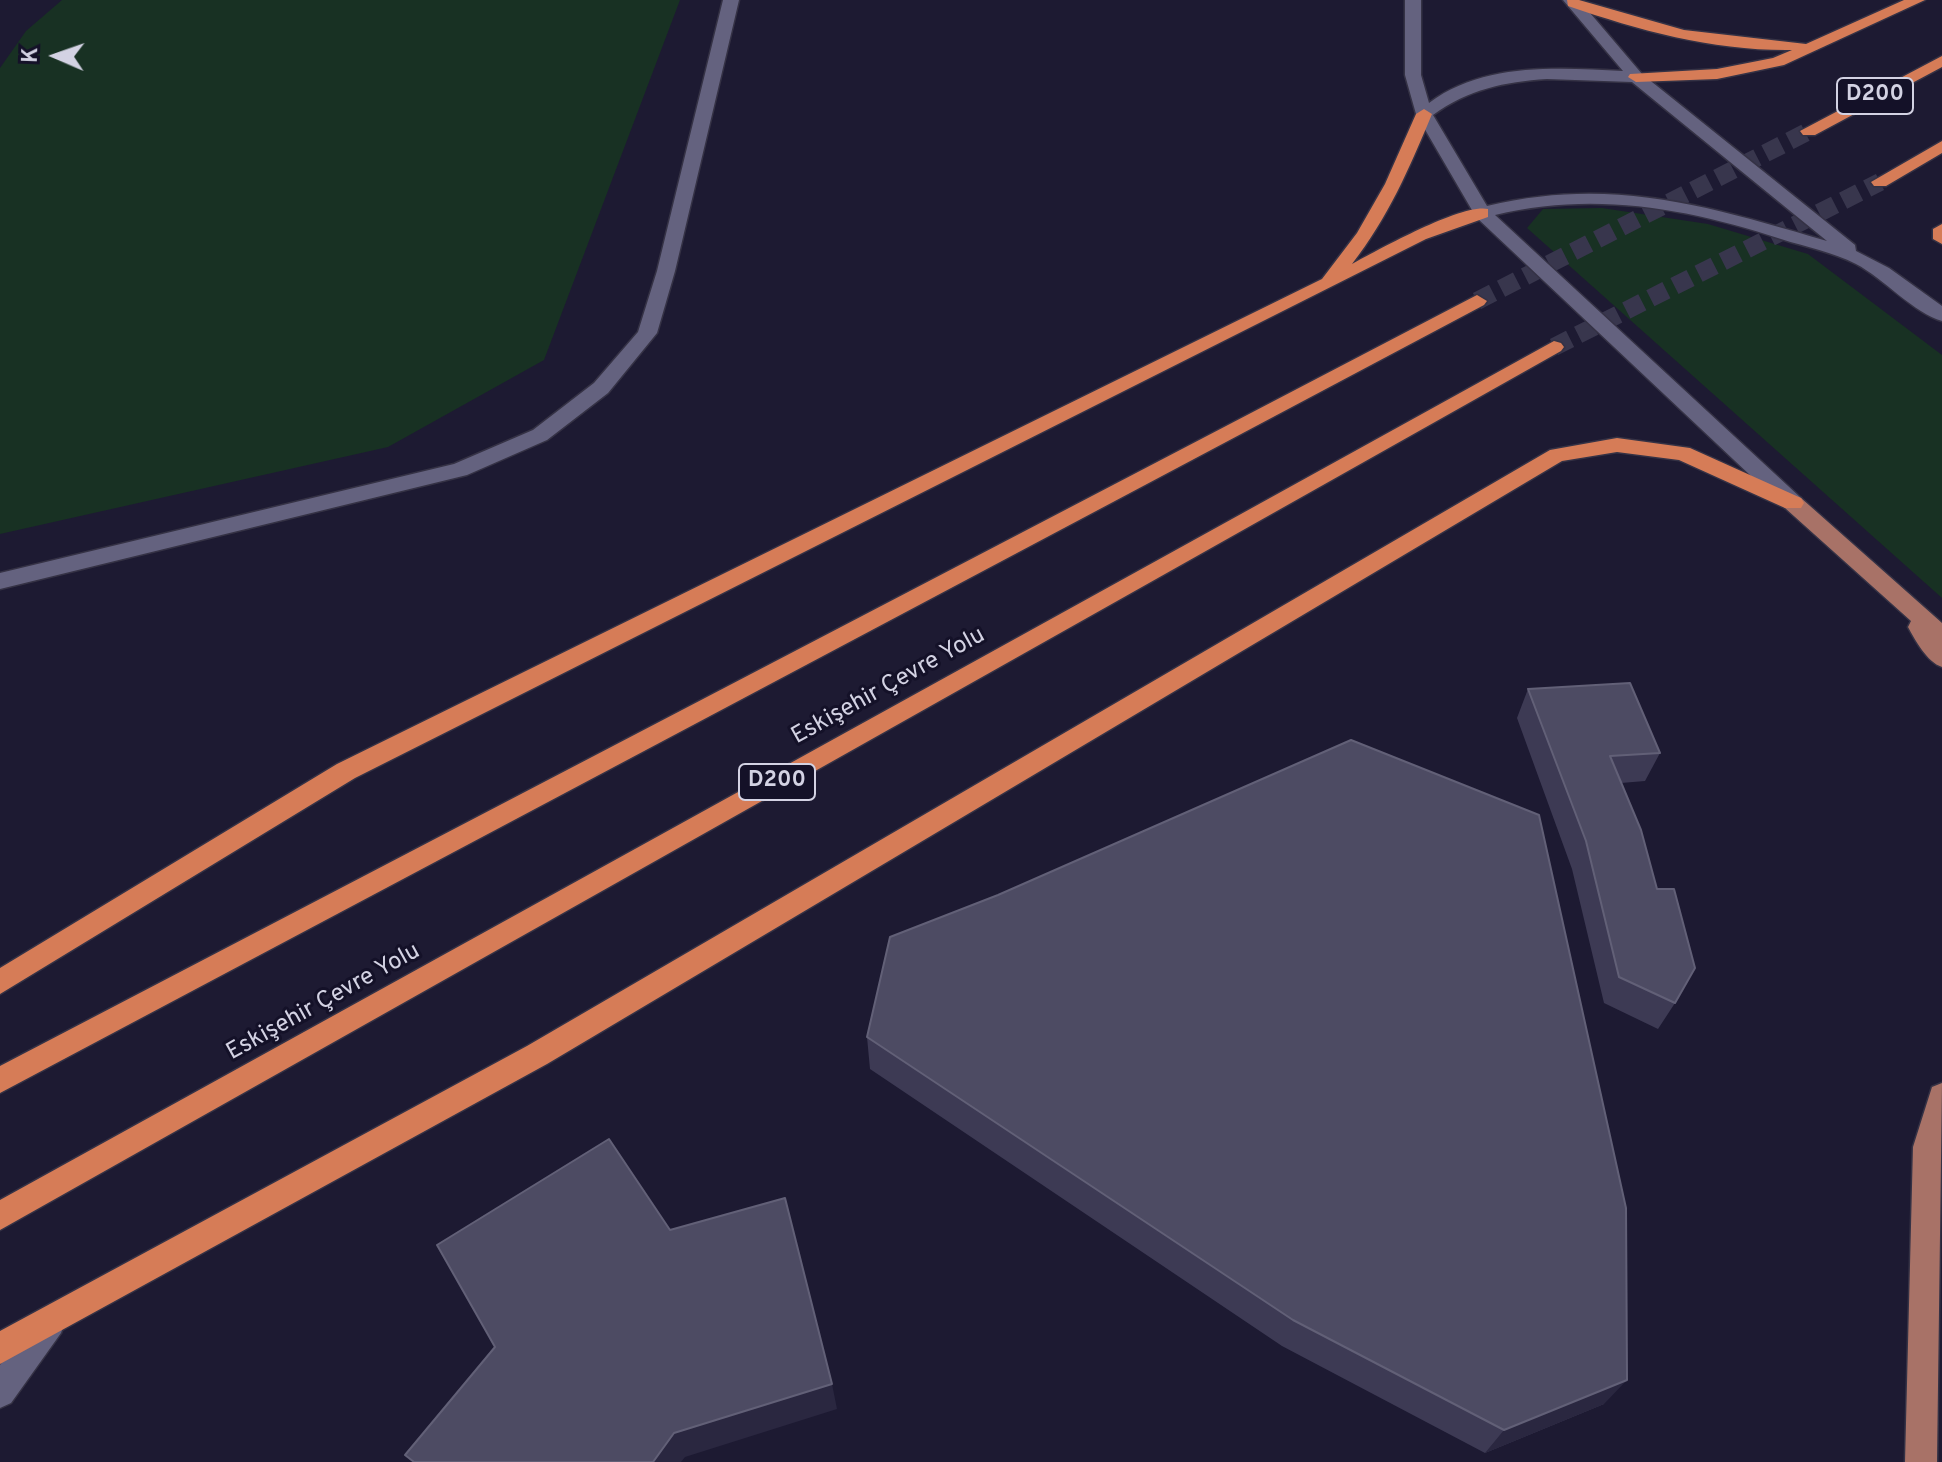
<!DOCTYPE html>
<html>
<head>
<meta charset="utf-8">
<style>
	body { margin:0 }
	#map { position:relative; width:1942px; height:1462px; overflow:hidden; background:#1d1a32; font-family:Overpass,sans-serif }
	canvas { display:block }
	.north { position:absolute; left:16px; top:16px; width:80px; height:80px; -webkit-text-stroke:6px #141128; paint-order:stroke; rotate:272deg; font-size:22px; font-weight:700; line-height:32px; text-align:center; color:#d3d2e3 }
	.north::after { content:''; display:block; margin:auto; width:28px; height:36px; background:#d3d2e3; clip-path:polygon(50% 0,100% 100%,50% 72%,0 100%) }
</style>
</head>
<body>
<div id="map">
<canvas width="1942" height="1462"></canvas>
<div class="north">K</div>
</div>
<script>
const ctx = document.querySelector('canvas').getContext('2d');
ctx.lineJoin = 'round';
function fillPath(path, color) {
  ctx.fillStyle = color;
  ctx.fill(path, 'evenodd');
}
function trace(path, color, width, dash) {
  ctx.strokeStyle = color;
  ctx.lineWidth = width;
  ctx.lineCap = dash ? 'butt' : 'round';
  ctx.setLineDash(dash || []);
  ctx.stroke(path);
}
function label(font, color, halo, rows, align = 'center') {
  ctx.font = font + ' Overpass,sans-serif';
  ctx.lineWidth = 6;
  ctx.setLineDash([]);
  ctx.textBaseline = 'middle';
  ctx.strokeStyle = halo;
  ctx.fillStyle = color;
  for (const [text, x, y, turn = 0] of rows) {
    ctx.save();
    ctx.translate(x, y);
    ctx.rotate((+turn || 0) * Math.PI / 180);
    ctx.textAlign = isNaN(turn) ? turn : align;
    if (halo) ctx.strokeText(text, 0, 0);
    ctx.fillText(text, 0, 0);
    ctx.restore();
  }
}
fillPath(new Path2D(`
	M62 0H680L544 360 388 447 0 534V68L26 31Z
	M1602 208 1708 224 1808 254 1942 355V598L1527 228 1543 209Z`), '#183123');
trace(new Path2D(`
	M1477 301 1809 131
	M1554 347 1880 182`), '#38364d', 18, [18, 9]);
const minor = new Path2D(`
	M723 0H739L675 271 657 333 608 393 547 440 467 475 0 589V573L454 464 533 430 594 383 638 332 657 271Z
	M1405 0H1421V75L1429 103C1484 62 1558 68 1623 71L1563 0H1579L1642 74 1855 245 1856 251 1889 268 1942 306V321C1915 314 1883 278 1856 264 1833 252 1806 247 1781 239 1687 208 1593 191 1495 215L1801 498 1804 503 1801 508H1785L1476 217 1416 114 1405 75ZM1547 79 1632 82 1827 241C1708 206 1612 176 1487 206L1433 115C1469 89 1504 82 1547 79Z
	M50 1307 61 1311 65 1322 61 1333 11 1403 0 1408V1365L39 1311Z`);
const major = new Path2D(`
	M1793 496 1801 498 1942 623V667C1927 662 1915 640 1908 627L1911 621 1785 508 1782 503 1785 498Z
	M1942 1083 1937 1462H1905L1913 1147 1932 1087Z`);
const highway = new Path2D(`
	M1567 0H1579L1684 30 1806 44 1904 0H1925L1784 65 1717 79 1636 82 1628 77 1630 74 1717 69 1773 58 1792 50C1714 51 1641 31 1568 6Z
	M1942 56V67L1815 135H1803L1800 131Z
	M1424 109 1432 114C1410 167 1388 218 1352 264 1378 250 1462 203 1488 209V217L1426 239 355 778 0 994V968L337 764 1322 279 1357 233 1385 184 1416 114Z
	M1942 141V153L1886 186H1874L1871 182Z
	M1942 224V244L1933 239V229Z
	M1477 295 1487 301 1484 305 0 1093V1066Z
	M1554 341 1561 343 1564 347 1561 351 0 1230V1200Z
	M1617 438 1690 448 1801 498 1804 503 1801 508H1785L1679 460 1617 452 1562 461 547 1064 0 1364V1331L527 1046 1550 450Z`);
trace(minor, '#353245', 3);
trace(major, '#353245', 3);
trace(highway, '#353245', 3);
fillPath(minor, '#64627f');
fillPath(major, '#a87267');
fillPath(highway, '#d67c57');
fillPath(new Path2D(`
	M1528 689 1660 753 1645 781 1621 783 1675 1003 1658 1029 1604 1003 1572 869 1517 718Z
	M867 1037 1604 1404 1485 1453 1282 1346 870 1069Z`), '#3d3a54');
fillPath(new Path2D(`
	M1627 1380 1604 1404 1485 1453 1504 1430Z
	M832 1384 837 1409 685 1457 681 1462H653L674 1433Z`), '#2a2740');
const building = new Path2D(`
	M1630 683 1660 753 1610 756 1641 830 1657 889H1674L1695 968 1675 1003 1619 977 1586 841 1528 689Z
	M1351 740 1539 815 1626 1208 1627 1380 1504 1430 1293 1320 867 1037 890 937 998 895Z
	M609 1139 670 1230 785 1198 832 1384 674 1433 653 1462H414L405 1455 495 1347 437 1245Z`);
fillPath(building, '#4d4b63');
trace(building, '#626077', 2);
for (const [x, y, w] of [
	[1875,96,76],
	[777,782,76]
]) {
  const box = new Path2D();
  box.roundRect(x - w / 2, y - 18, w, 36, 6);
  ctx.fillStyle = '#141128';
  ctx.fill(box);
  trace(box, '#d3d2e3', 2);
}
label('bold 22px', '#d3d2e3', null, [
	["D200",1875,96],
	["D200",777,782]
]);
label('24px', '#d3d2e3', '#141128', [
	["Eskişehir Çevre Yolu",889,687,-29],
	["Eskişehir Çevre Yolu",324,1003,-29]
]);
</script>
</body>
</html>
